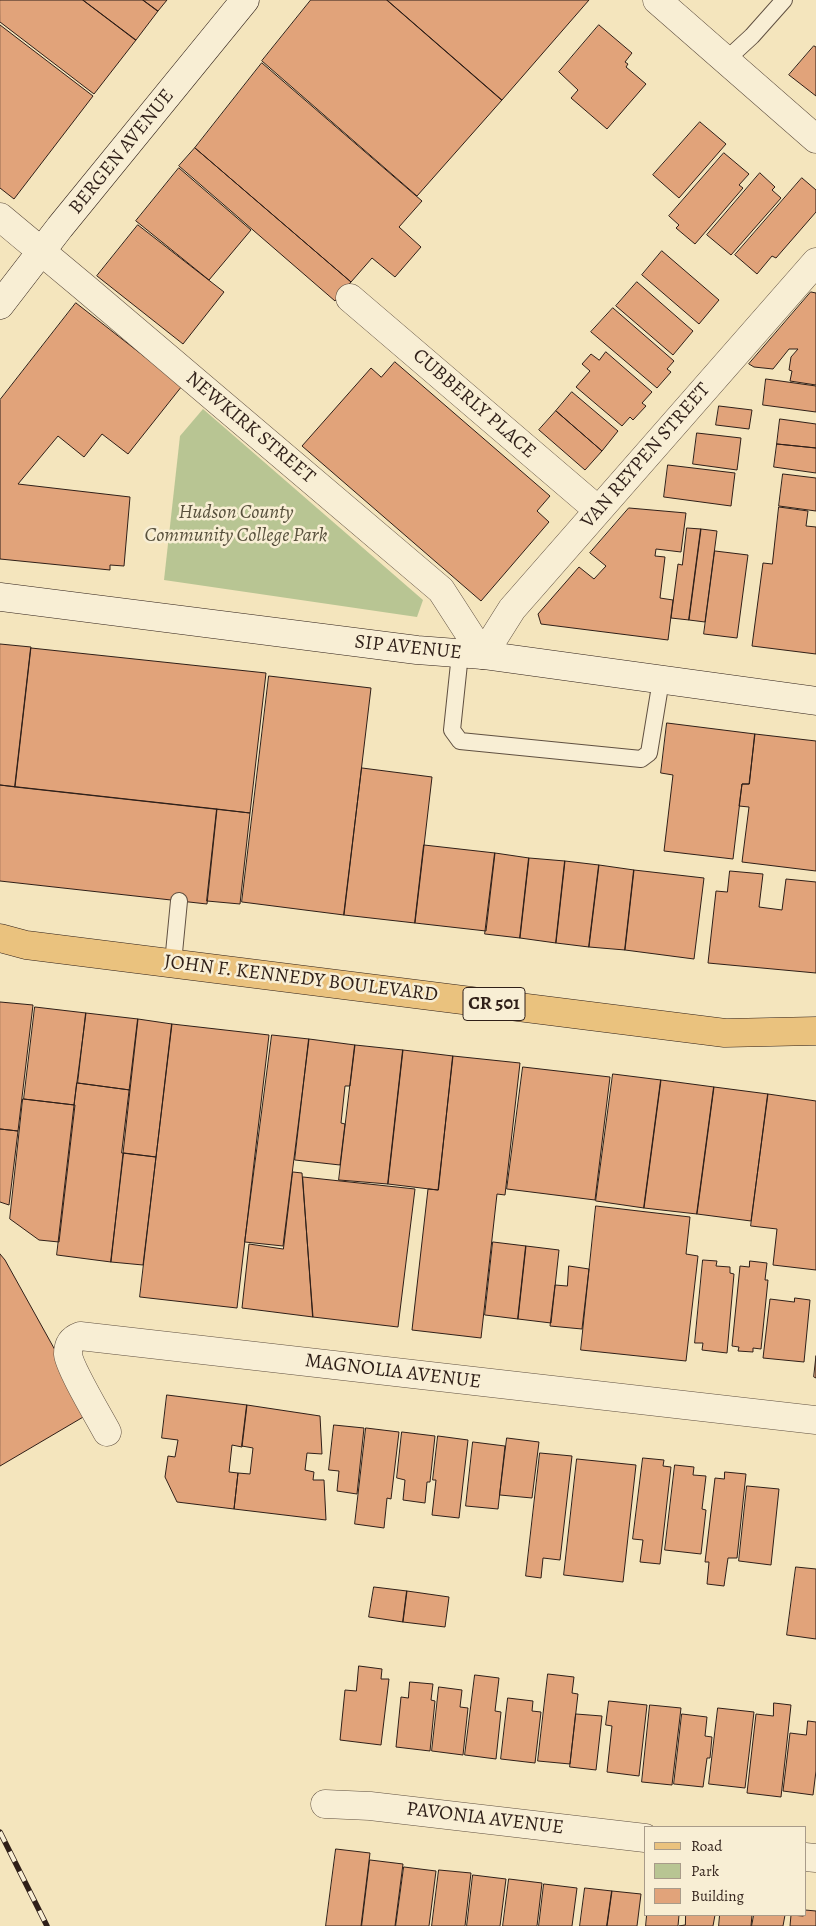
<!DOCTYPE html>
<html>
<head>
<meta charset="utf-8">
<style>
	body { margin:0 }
	#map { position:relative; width:816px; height:1926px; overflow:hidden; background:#f4e5bd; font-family:Alegreya,serif }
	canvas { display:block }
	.legend { position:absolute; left:644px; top:1826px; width:162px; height:90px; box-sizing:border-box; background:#f8eed4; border:1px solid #a89b89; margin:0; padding:6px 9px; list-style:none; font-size:15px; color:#2f1f18 }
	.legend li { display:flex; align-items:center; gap:10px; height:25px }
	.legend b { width:25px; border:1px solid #a89b89 }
</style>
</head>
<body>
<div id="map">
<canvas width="816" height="1926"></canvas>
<ul class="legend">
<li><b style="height:6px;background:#eac27e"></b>Road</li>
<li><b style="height:14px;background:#b8c593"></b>Park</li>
<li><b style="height:14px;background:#e1a37a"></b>Building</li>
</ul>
</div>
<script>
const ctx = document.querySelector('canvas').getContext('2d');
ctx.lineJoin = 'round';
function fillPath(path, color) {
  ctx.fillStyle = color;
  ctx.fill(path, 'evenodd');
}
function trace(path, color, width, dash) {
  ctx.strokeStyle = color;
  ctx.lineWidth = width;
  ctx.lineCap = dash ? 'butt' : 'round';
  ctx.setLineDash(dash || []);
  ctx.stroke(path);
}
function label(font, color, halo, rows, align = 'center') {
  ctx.font = font + ' Alegreya,serif';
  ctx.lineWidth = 5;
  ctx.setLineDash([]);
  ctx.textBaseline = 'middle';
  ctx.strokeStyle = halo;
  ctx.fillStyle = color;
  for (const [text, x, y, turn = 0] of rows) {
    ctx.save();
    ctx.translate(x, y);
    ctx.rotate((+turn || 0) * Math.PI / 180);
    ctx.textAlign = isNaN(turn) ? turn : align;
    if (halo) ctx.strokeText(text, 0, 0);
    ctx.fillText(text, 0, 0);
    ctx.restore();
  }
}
fillPath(new Path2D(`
	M203 409 423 600 417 617 164 580 180 436Z`), '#b8c593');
const building = new Path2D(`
	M0 0H83L136 40 94 94 0 22Z
	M83 0H143L158 11 136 40Z
	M143 0H167L158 11Z
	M311 0H387L502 100 417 196 262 61Z
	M387 0H589L502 100Z
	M0 25 93 96 14 199 0 188Z
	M599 25 632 53 625 62 628 64 626 67 646 84 607 129 571 98 578 90 559 72Z
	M814 46 816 47V96L789 75Z
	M262 63 422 201 399 227 421 247 395 277 372 258 351 282 195 148Z
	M700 122 726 144 679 198 653 175Z
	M195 148 351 282 335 301 179 166Z
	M724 153 749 174 739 185 743 188 695 244 676 228 679 225 669 216Z
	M179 168 251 230 209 280 136 221Z
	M760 173 775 187 772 190 781 198 731 255 707 235Z
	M802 178 816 190V212L776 258 772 256 757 274 735 255Z
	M138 225 224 292 183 344 97 276Z
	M662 251 719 300 699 324 642 275Z
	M637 282 693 331 673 355 616 306Z
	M811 292 816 293V385L790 381 792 371 789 370 791 357 798 349H789L773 369 754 367 749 364Z
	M76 303 182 386 128 454 102 434 84 457 58 436 18 484 130 497 124 566 110 565V570L0 559V400Z
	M613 308 674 361 667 369 671 372 657 388 591 332Z
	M606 352 652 392 642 403 646 406 633 420 630 417 622 426 576 387 590 371 582 364 591 354 599 360Z
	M395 362 550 496 537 511 549 522 481 601 302 446 371 368 381 377Z
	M766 379 816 386V412L763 405Z
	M572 392 618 431 602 451 556 411Z
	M719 406 752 410 749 429 716 425Z
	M556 411 602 451 585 470 539 430Z
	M780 419 816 424V448L777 444Z
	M697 433 741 438 737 470 693 464Z
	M777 444 816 448V473L774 467Z
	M668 465 735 473 731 506 664 497Z
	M783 474 816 478V511L779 506Z
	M779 507 808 511 806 526 816 527V654L752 646 763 563 772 564Z
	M629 508 686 513 681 552 656 549 655 556 665 557 660 598 673 600 668 640 541 624 538 614 579 567 594 579 606 566 590 553Z
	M687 528 701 529 689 620 671 618 678 564 682 565Z
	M701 529 717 531 705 622 689 620Z
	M715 551 748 555 737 638 704 634Z
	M0 644 31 647 15 787 0 785Z
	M31 648 266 673 250 813 15 787Z
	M269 676 371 688 344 915 242 902Z
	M667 723 755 734 749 784H742L733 859 664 851 673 775 661 773Z
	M755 734 816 741V871L742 862 749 807 739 806 742 784H749Z
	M362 768 432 777 415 923 344 915Z
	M0 785 217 809 207 904 0 881Z
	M217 809 250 813 240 904 207 901Z
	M424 845 495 853 486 931 415 923Z
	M495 853 529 858 520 938 485 934Z
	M529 858 565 861 556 943 520 938Z
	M565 861 599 865 589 947 556 943Z
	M599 865 634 870 625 950 589 947Z
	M634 870 704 878 694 959 625 950Z
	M730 871 763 874 759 907 782 910 786 879 816 882V973L708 963 716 891 727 892Z
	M0 1002 33 1005 18 1131 0 1129Z
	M35 1007 86 1013 74 1105 24 1099Z
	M86 1013 138 1019 130 1090 78 1083Z
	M138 1019 172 1024 156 1157 122 1153Z
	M172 1024 269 1035 237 1308 140 1297Z
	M272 1035 309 1039 283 1246 245 1242Z
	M309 1039 355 1045 350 1086H345L341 1123 345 1124 340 1165 295 1160Z
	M355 1045 403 1050 388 1184 339 1180Z
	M403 1050 453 1056 438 1190 388 1184Z
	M453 1056 520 1063 505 1195 497 1194 481 1338 412 1330 428 1189 438 1190Z
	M523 1067 610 1077 595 1200 507 1189Z
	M613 1074 661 1080 644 1208 596 1201Z
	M661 1080 714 1087 697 1214 644 1208Z
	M77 1083 130 1090 111 1262 57 1255Z
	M714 1087 768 1094 751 1221 697 1214Z
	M768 1094 816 1101V1270L773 1265 777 1229 751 1226Z
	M23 1099 75 1105 59 1242 39 1240 10 1219Z
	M0 1129 18 1131 9 1205 0 1202Z
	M124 1153 156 1157 143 1265 111 1262Z
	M293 1172 302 1173 313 1317 242 1308 249 1244 283 1249Z
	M303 1177 415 1189 398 1327 313 1317Z
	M596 1206 690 1217 686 1254 698 1256 686 1361 581 1350Z
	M493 1242 526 1246 518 1319 485 1315Z
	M526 1246 559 1250 551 1323 518 1319Z
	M0 1254 5 1260 90 1413 0 1466Z
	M703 1260 717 1261 716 1266 730 1267V1273L734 1274 727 1353 702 1350 703 1343H695Z
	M750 1261 767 1263 765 1280H768L761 1349 753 1348V1352L738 1351 739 1347 732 1346 740 1266 749 1267Z
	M569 1266 589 1269 582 1329 550 1326 555 1285 567 1286Z
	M795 1298 810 1300 804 1362 763 1358 770 1299 794 1302Z
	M816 1356V1378L814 1377Z
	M167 1395 247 1405 242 1447 232 1445 229 1472 238 1473 234 1509 177 1502 165 1477 168 1456 175 1457 178 1440 162 1438Z
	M247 1405 320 1416 322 1454 307 1453 305 1470 314 1472 313 1480H324L326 1520 234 1509 238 1473 250 1474 253 1448 242 1446Z
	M334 1425 364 1428 357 1494 337 1491 339 1471 329 1470Z
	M366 1428 399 1432 391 1499 387 1498 384 1528 355 1524Z
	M402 1432 435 1436 430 1482H427L425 1503 403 1500 405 1480 397 1478Z
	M438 1436 468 1440 459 1518 432 1515 436 1480H433Z
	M507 1438 539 1442 532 1498 500 1495Z
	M473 1442 505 1446 498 1509 466 1506Z
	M540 1453 572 1456 560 1560 543 1558 541 1578 526 1576Z
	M643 1458 664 1460 663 1466 671 1467 660 1564 640 1562 643 1540 633 1539Z
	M577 1459 636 1465 623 1582 564 1575Z
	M675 1465 694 1467 693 1475 706 1476 702 1509 706 1510 701 1554 665 1550Z
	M725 1472 746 1474 737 1558H728L724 1586 707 1584 709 1562H705L715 1478 724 1479Z
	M747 1486 779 1489 771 1565 739 1561Z
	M796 1567 816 1569V1639L787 1635Z
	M374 1587 407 1591 403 1622 369 1617Z
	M407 1591 449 1597 445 1627 403 1622Z
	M359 1666 382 1669 381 1679H389L381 1745 340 1740 345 1690 356 1691Z
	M548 1674 574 1677 572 1693 578 1694 570 1764 538 1761Z
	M475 1675 499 1678 495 1711 501 1712 496 1759 465 1755Z
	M410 1682 433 1684 431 1700 435 1701 430 1751 396 1747 401 1697 408 1698Z
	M439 1687 462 1690 460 1707 468 1708 463 1755 432 1751Z
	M508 1698 533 1701 532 1711 541 1712 535 1763 501 1759Z
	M609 1701 647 1705 639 1776 607 1772 612 1726 606 1725Z
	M774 1703 791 1705 781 1797 747 1793 756 1714 773 1716Z
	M650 1705 681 1708 672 1785 642 1782Z
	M718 1708 754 1712 745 1788 709 1784Z
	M576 1714 602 1716 596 1770 570 1767Z
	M682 1714 707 1717 705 1736 712 1737 710 1758H707L703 1787 674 1784Z
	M808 1721 816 1722V1771L813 1795 783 1791 790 1733 806 1735Z
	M336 1849 370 1853 361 1926H326Z
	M370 1860 403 1864 395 1926H362Z
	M404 1867 436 1871 429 1926H396Z
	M439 1870 471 1873 465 1926H432Z
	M473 1875 506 1879 500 1926H467Z
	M509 1879 542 1883 537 1926H503Z
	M544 1884 577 1888 572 1926H539Z
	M585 1888 612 1891 607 1926H580Z
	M612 1891 641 1894 637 1926H607Z
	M805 1910 816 1911V1926H790L791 1915 803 1916Z
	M647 1915H679L678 1926H646Z
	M686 1915H715L713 1926H679L685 1925Z
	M720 1915H752L751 1926H719Z
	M754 1915H785L783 1926H752Z`);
fillPath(building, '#e1a37a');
trace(building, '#2f1f18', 1);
const lane = new Path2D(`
	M726 60 752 36 784 0
	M460 654 452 730 460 741 641 759 649 753 661 680
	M173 963 179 901`);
const street = new Path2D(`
	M657 0 816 139
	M0 217 84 287 441 590 483 655 512 609 816 262
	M350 298 598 510
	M107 1432C99 1417 69 1367 68 1354 68 1344 72 1339 80 1336L816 1420
	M325 1804 370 1806 645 1838
	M805 1857 816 1858`);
const secondary = new Path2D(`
	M0 305 60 227 245 0
	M0 597 417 650 483 655 816 701`);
const primary = new Path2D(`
	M0 938 26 945 725 1033 816 1031`);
trace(lane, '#605041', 18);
trace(street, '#605041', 29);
trace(secondary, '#2f1f18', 29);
trace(primary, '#2f1f18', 29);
trace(lane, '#f8eed4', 16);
trace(street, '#f8eed4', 28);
trace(secondary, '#f8eed4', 28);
trace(primary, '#eac27e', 28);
const rail = new Path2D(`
	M0 1832 47 1926`);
trace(rail, '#2f1f18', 5.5);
trace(rail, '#f8eed4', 4, [11]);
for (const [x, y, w] of [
	[494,1004,62]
]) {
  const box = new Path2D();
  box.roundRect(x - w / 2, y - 16.5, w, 33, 4);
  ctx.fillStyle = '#f8eed4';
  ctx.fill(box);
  trace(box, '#2f1f18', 1);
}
label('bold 19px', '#2f1f18', null, [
	["CR 501",494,1004]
]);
label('20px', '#2f1f18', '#f8eed4', [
	["BERGEN AVENUE",122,152,-51],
	["CUBBERLY PLACE",474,404,41],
	["NEWKIRK STREET",250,428,40],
	["VAN REYPEN STREET",646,456,-49],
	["SIP AVENUE",408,648,6],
	["JOHN F. KENNEDY BOULEVARD",301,979,7],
	["MAGNOLIA AVENUE",393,1372,7],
	["PAVONIA AVENUE",485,1819,7]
]);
label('italic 20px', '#58513d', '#f8eed4', [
	["Hudson County",236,513],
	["Community College Park",236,536]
]);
</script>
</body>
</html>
